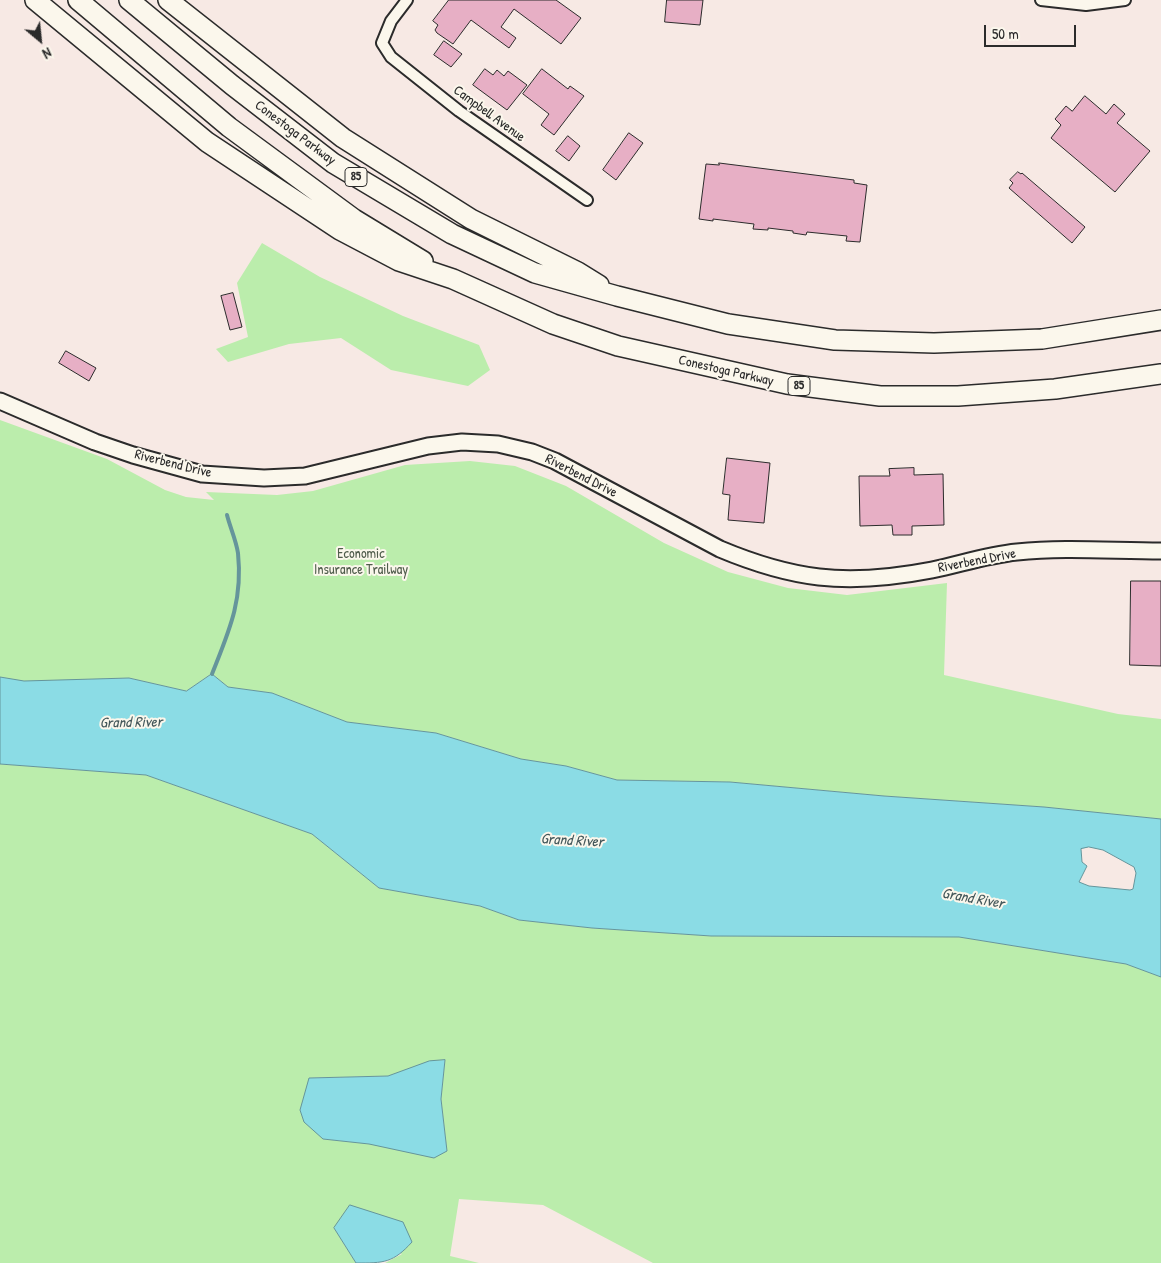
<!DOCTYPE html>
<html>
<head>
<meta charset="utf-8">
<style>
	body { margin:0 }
	#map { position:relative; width:1161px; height:1263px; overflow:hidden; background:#f7e9e4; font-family:"Patrick Hand",sans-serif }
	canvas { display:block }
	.north { position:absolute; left:15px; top:15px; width:50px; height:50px; -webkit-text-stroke:4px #fbf7ec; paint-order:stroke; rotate:152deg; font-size:14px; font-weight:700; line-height:20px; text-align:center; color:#2b2b2b }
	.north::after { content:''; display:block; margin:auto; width:18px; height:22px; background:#2b2b2b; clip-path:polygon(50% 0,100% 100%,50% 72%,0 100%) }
	.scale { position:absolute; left:984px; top:25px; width:92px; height:22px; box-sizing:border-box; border:2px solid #2b2b2b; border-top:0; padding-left:6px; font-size:15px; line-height:18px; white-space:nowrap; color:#2b2b2b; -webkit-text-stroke:4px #fbf7ec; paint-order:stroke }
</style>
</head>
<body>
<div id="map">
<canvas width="1161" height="1263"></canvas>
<div class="north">N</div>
<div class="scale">50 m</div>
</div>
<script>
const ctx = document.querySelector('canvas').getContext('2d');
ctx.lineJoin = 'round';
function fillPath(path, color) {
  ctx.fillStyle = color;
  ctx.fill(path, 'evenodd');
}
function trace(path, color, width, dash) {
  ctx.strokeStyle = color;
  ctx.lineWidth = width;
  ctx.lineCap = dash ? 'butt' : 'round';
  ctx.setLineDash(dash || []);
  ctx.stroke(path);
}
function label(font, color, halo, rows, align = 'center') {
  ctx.font = font + ' "Patrick Hand",sans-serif';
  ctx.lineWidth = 4;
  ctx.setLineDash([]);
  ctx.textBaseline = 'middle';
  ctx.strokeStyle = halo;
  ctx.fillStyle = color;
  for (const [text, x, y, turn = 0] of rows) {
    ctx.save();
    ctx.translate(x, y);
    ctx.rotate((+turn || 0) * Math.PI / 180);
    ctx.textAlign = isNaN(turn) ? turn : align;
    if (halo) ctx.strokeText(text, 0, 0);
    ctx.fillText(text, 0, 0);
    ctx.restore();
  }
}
fillPath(new Path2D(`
	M262 243 320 277 403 316 479 345 490 370 468 386 391 370 341 338 289 344 228 362 216 349 248 337 237 283Z
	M0 420 107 459 165 490 186 497 214 500 206 492 277 495 313 491 405 465 470 461 515 466 566 486 664 543 728 572 788 588 847 595 947 583 944 675 1118 714 1161 719V819L1044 807 884 796 730 782 617 780 566 766 521 759 436 733 347 722 272 693 228 687 212 674 186 691 129 678 24 682 0 677Z
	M0 764 146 775 312 834 379 888 480 906 519 920 592 928 711 936 959 937 1126 964 1161 977V1263H653L543 1205 459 1199 450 1256 479 1263H385L402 1254 334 1228 356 1263H0ZM445 1060 441 1099 447 1151 323 1139 309 1078 388 1076Z`), '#bbedac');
const water = new Path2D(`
	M212 674 228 687 272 693 347 722 436 733 521 759 566 766 617 780 730 782 884 796 1044 807 1161 819V977L1126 964 959 937 711 936 592 928 519 920 480 906 379 888 312 834 146 775 0 764V677L24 681 129 678 186 691ZM1089 847 1103 850 1134 867 1136 873 1133 889 1130 890 1089 886 1079 882 1087 866 1082 862 1081 849Z
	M445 1060 441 1099 447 1151 434 1158 369 1144 323 1139 304 1122 300 1110 309 1078 388 1076 429 1061Z
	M350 1205 403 1222 412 1242C393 1263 384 1263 356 1263L334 1228Z`);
fillPath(water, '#8bdce5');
trace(water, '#65959b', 1);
trace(new Path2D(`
	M212 674C229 631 243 601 238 553 236 540 230 527 227 515`), '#65959b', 4);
const building = new Path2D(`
	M449 0H556L581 18 561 44 514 9 501 27 516 38 509 48 471 20 453 44 437 33 435 30 438 25 433 21Z
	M667 0H703L700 25 665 22Z
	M444 41 462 54 451 67 434 55Z
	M485 69 493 75 497 70 504 76 508 71 527 85 507 110 473 85Z
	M542 69 568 89 570 86 584 96 554 135 541 125 549 114 523 94Z
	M1085 96 1106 114 1114 104 1125 114 1117 123 1150 151 1115 192 1051 138 1061 125 1055 119 1066 106 1072 111Z
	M629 133 643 143 616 180 603 170Z
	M568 136 580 146 569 161 556 151Z
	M719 163 854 180V183L867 185 860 242 846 241 847 236 807 232 806 235 793 233V231L768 228V230L753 229 754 224 713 219V221L699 219 706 164 719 165Z
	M1018 172 1021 174 1022 173 1085 227 1072 243 1009 188 1013 183 1010 180Z
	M233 293 242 327 230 330 221 296Z
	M66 351 96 368 89 381 59 363Z
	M727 458 770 463 764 523 728 520 730 495 723 494Z
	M914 468V475L943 474 944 525 912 526V535H893L892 525 860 526 859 476H890L889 469Z
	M1131 581H1161V666L1130 665Z`);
fillPath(building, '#e7afc5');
trace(building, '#2b2b2b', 1);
const street = new Path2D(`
	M407 0 391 21 382 43 391 57 459 111 587 200
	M1041 0 1086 5 1125 0`);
const secondary = new Path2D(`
	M0 401 95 442 133 455 202 474 264 478 305 476 428 446 462 442 498 444 532 452 555 461 720 549C751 562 785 573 819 577 855 581 896 577 932 570 961 564 987 555 1017 552 1064 547 1113 551 1161 551`);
const highway = new Path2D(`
	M35 0 207 142 340 230 399 261 453 279 553 324 618 346 787 384 880 396H958L1055 389 1161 374
	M78 0 229 127 354 219 423 261
	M129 0 232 85 333 163 452 234 535 273 617 296 728 324 835 340 934 343 1042 339 1161 320
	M168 0 343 138 471 219 578 272 599 285`);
trace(street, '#2b2b2b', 14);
trace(secondary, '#2b2b2b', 19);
trace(highway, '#2b2b2b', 22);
trace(street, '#fbf7ec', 10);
trace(secondary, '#fbf7ec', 15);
trace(highway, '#fbf7ec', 19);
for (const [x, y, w] of [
	[356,177,22],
	[799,386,22]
]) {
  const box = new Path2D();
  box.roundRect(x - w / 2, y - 9.5, w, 19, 4);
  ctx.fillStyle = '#fbf7ec';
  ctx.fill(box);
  trace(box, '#2b2b2b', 1);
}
label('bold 12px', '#2b2b2b', null, [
	["85",356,177],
	["85",799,386]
]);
label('14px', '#2b2b2b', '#fbf7ec', [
	["Campbell Avenue",489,114,36],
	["Conestoga Parkway",295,133,37],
	["Conestoga Parkway",726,371,13],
	["Riverbend Drive",173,464,14],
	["Riverbend Drive",581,476,27],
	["Riverbend Drive",977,561,-11]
]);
label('14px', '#4f5c4b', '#fbf7ec', [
	["Economic",361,554],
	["Insurance Trailway",361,570]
]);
label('italic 15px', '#43575a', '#fbf7ec', [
	["Grand River",131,723,-1],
	["Grand River",572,841,3],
	["Grand River",973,899,10]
]);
</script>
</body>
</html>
